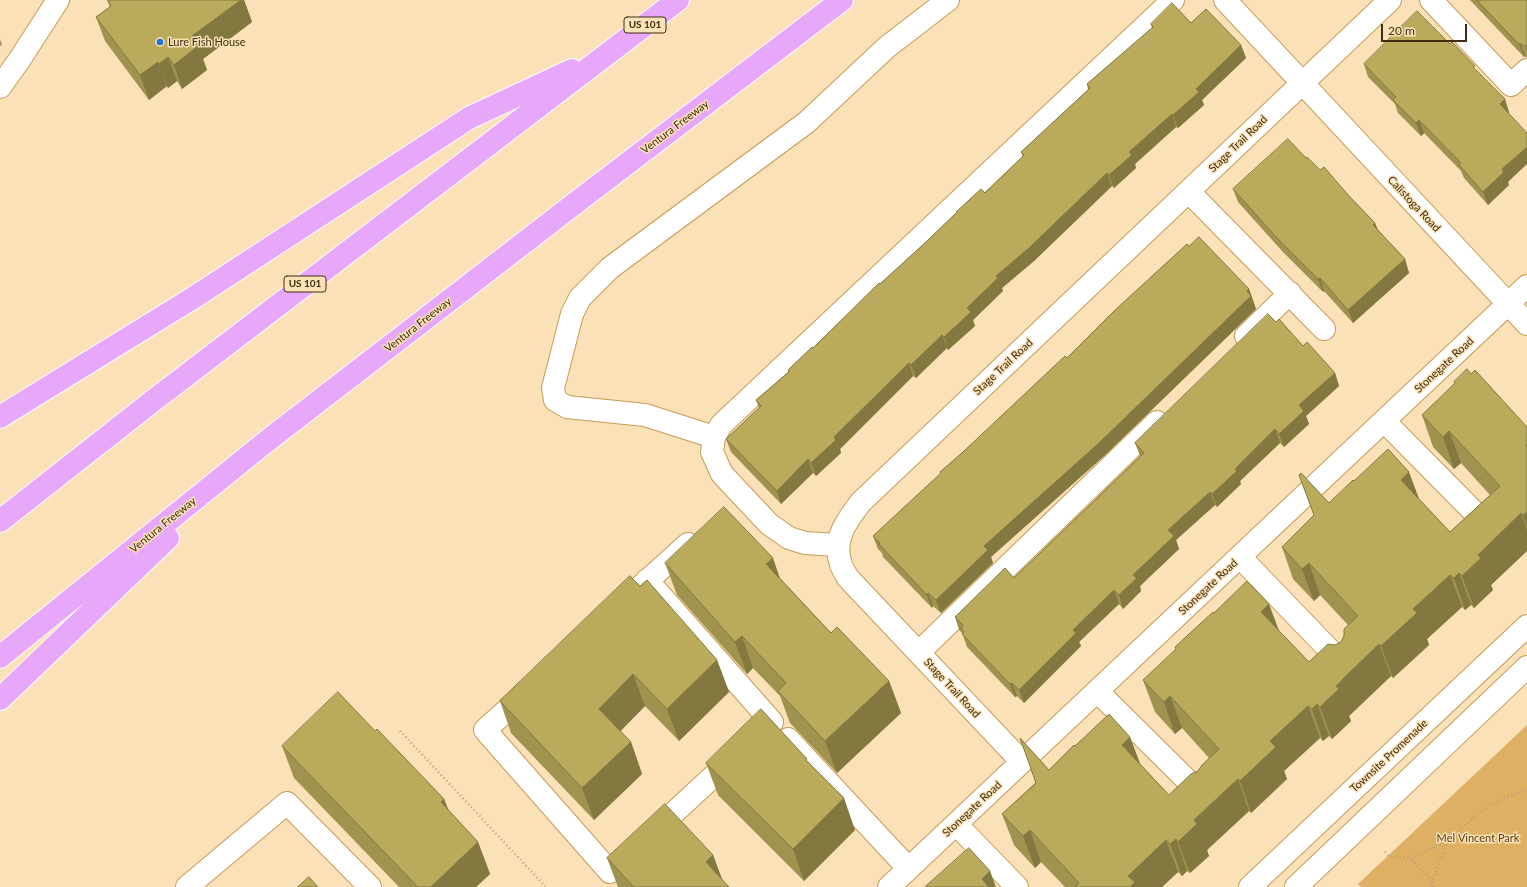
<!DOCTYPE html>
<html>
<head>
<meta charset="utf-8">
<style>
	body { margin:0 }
	#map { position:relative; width:1527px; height:887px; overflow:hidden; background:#fbe1b8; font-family:Lato,sans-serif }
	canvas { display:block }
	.scale { position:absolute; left:1381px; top:24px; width:86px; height:18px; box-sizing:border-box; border:2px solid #3e2d0f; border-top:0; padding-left:5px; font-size:12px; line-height:14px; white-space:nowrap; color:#3e2d0f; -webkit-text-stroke:3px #fbe1b8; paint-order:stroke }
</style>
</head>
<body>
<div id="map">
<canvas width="1527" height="887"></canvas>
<div class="scale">20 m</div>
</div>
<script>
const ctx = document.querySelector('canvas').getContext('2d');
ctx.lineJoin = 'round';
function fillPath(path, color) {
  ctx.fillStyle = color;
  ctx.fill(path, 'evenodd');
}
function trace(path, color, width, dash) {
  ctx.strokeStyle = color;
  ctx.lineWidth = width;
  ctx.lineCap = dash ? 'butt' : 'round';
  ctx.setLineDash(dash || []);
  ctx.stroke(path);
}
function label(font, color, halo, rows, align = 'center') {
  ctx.font = font + ' Lato,sans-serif';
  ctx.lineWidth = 3;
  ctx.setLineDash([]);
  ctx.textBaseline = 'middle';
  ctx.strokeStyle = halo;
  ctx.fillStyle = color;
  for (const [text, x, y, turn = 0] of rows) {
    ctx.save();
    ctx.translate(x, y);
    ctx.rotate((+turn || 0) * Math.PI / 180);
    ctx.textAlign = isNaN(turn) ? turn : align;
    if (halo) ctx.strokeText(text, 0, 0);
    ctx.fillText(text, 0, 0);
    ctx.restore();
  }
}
fillPath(new Path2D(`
	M1527 725V887H1361L1358 884Z`), '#deb064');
const minor = new Path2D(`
	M1225 0 1527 324
	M1431 0 1511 85 1527 70
	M0 87 20 59 58 0
	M1189 192 1324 329
	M1246 336 1290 293
	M1384 421 1483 521
	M714 437 645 415 567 407 555 400 553 388 572 314 580 298 610 268 807 122 887 47 948 0
	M837 545 805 543 789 538 769 524 722 474 712 452 714 437 721 425 1173 0
	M1240 557 1344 665
	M647 580 772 722 763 730
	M626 600 688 544
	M919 652 1157 422
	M1097 691 1201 794
	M526 693 485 730 610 872 734 757
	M788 739 908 868
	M1022 762 848 578C846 574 842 569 841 564 832 540 847 520 861 502L1390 0
	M956 824 1017 887
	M187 887 287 803 370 887
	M889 887 1527 286
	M1250 887 1527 626
	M1296 887 1527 667`);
const highway = new Path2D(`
	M0 417 193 298 469 118 572 70
	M0 521 154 400 678 0
	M0 657 267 441 582 198 842 0
	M0 699 168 538`);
trace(minor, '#c69c56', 24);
trace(highway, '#fff', 24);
trace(new Path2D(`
	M400 731 546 887
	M1385 852 1389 856 1410 858
	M1432 881 1410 858 1448 841
	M1433 887 1432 881 1448 841 1477 814 1502 799 1527 790`), '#b49e79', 2.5, [1, 3]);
trace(minor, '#fff', 22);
trace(highway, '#e7a8f9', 22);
fillPath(new Path2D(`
	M107 0H244L252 22 203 59 207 70 182 89 177 81 168 88 167 86 149 100 105 41 96 17 110 7Z
	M1470 0H1527V58L1525 56 1524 57Z
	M1191 23 1241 45 1246 58 1202 100 1204 105 1178 128 1176 127 1135 164 1136 168 1114 188 1112 186 1034 261 1002 288 1003 291 973 320 975 326 948 350 947 348 916 378 913 376 840 449 841 453 816 476 813 473 781 504 731 452 726 439 759 408 756 400 788 372V370L813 348 880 284 926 242 956 213V212L985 193 1023 157 1021 152 1088 90 1087 84 1152 28 1151 24Z
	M0 39 2 45 0 46Z
	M1450 44 1477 71 1509 112V113L1508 182 1509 185 1488 205 1464 178 1461 171 1424 133 1421 136 1398 113 1395 104 1368 77 1364 64Z
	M1306 158 1349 196 1375 223 1378 230 1405 259 1409 273 1353 323 1324 291 1323 292 1282 251 1238 202 1233 189Z
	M1189 246 1249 289 1256 309 1104 456 991 557 993 563 941 613 933 606 932 608 883 557 882 553 878 549 873 536 941 474 940 472 963 452Z
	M1276 322 1335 373 1339 386 1306 416 1309 424 1284 447 1280 443 1240 481 1241 484 1217 507 1215 505 1176 540 1179 549 1140 586 1141 591 1123 609 1119 604 1079 642 1081 646 1024 703 1017 696 1015 697 967 647 962 633 959 630 955 617 1014 578 1140 456 1135 443Z
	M1471 374 1527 427V551L1491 585 1493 590 1474 608 1471 605 1465 610 1462 607 1427 639 1429 645 1393 678 1391 676 1349 716 1351 721 1332 739 1329 736 1323 741 1320 738 1284 771 1287 779 1251 813 1249 811 1207 850 1209 856 1190 873 1187 871 1182 876 1178 872 1162 887H1065L1041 862 1035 868 1014 845 1002 814 1049 770 1075 746 1130 737 1140 764 1169 795 1198 771 1209 758 1182 728 1175 734 1155 712 1143 680 1279 631 1309 662 1335 645 1341 642 1344 636 1348 625 1320 595 1314 601 1293 579 1282 547 1329 503 1419 499 1450 532 1490 495 1461 463 1454 469 1433 447 1422 415Z
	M665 563 781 579 831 633 889 681 901 713 837 773 790 723 780 696 753 668 747 674 677 595Z
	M640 586 717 660 729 692 679 741 645 706 620 731 631 742 642 774 594 820 511 733 500 701Z
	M375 731 444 799 449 811 478 842 490 874 476 887H399L294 778 282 746Z
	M809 762 855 830 804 881 718 795 706 763Z
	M713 855 722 880 729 887H618L607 858Z`), '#a0934f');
fillPath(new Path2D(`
	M241 0H244L252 22 203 59 207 70 182 89 174 65 192 36Z
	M1520 43 1525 56 1524 57 1519 44Z
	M1241 45 1246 58 1202 100 1204 105 1178 128 1173 115 1196 89Z
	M168 57 177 81 168 88 159 64Z
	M158 62 167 86 149 100 140 75Z
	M1505 99 1509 112 1505 117 1500 104Z
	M1172 114 1176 127 1135 164 1136 168 1114 188 1109 175 1129 152Z
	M1419 120 1424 133 1421 136 1416 123Z
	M1527 147V164L1508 182 1509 185 1488 205 1483 192 1502 169Z
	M1107 173 1112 186 1034 261 1002 288 1003 291 973 320 975 326 948 350 944 337 967 308 996 276Z
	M1375 223 1380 236 1373 225Z
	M1405 259 1409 273 1353 323 1348 310Z
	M1320 278 1324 291 1323 292 1318 279Z
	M1249 289 1256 309 1104 456 991 557 993 563 941 613 936 600 984 546Z
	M942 335 947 348 916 378 911 365Z
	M909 363 913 376 840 449 841 453 816 476 811 463 834 437Z
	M1335 373 1339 386 1306 416 1309 424 1284 447 1279 434 1299 405Z
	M1275 429 1280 443 1240 481 1241 484 1217 507 1212 494 1235 469Z
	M1449 431 1461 463 1454 469 1443 437Z
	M808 459 813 473 781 504 777 491Z
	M1409 472 1421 504 1401 480Z
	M1210 492 1215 505 1176 540 1179 549 1140 586 1141 591 1123 609 1119 595 1133 575 1168 530Z
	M1527 512V526L1523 515Z
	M1521 513 1527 530V551L1491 585 1493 590 1474 608 1462 576 1478 555Z
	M773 558 784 590 766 564Z
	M1309 563 1320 595 1314 601 1302 569Z
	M1459 573 1471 605 1465 610 1454 578Z
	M1450 575 1462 607 1427 639 1429 645 1393 678 1381 646 1413 609Z
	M1114 590 1119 604 1079 642 1081 646 1024 703 1019 690 1073 630Z
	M928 593 933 606 932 608 927 595Z
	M1269 604 1281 636 1261 612Z
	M742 636 753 668 747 674 735 642Z
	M1379 644 1391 676 1349 716 1351 721 1332 739 1320 707 1336 686Z
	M717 660 729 692 679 741 667 709Z
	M633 674 645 706 611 741 599 709Z
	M889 681 901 713 837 773 825 741Z
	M1012 683 1017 696 1015 697 1010 684Z
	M1170 696 1182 728 1175 734 1164 702Z
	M1317 704 1329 736 1323 741 1312 709Z
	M1308 706 1320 738 1284 771 1287 779 1251 813 1240 781 1270 741Z
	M1130 737 1142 769 1122 745Z
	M631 742 642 774 594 820 582 788Z
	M1238 779 1249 811 1207 850 1209 856 1190 873 1178 842 1194 820Z
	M844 798 855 830 804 881 793 849Z
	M444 799 456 831 441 802Z
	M1030 830 1041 862 1035 868 1023 836Z
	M1176 839 1187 871 1182 876 1170 844Z
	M1166 840 1178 872 1162 887H1130L1128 876Z
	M478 842 490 874 476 887H431Z
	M713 855 725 887 706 862Z
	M990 871 996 887H985L982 879Z`), '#827840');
const building = new Path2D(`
	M109 0H241L192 36 198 46 174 65 168 57 159 64 158 62 140 75 96 17 111 6 108 1Z
	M1477 0H1527V46L1521 45 1520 43 1519 44Z
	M1172 3 1191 23 1206 9 1241 45 1196 89 1199 92 1173 115 1172 114 1129 152 1132 155 1109 175 1107 173 1029 248 996 276 998 278 967 308 971 312 944 337 942 335 911 365 909 363 834 437 836 440 811 463 808 459 777 491 726 439 761 406 756 400 789 372 788 370 812 347 813 348 879 283 880 284 926 242 957 212H956L981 189 985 193 1024 155 1021 152 1090 88 1087 84 1153 27 1151 24Z
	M1417 11 1450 44 1452 42 1475 66 1473 67 1505 99 1500 104 1527 133V147L1502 169 1504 172 1483 192 1459 165 1461 163 1419 120 1416 123 1393 100 1396 97 1364 64Z
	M1288 139 1306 158 1307 157 1320 170 1324 167 1349 196 1375 223 1373 225 1405 259 1348 310 1320 278 1318 279 1277 238 1233 189Z
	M1199 237 1249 289 1247 291 1251 296 1099 443 984 546 988 550 936 600 928 593 927 595 879 544 880 543 873 536 941 473 940 472 963 452 1065 356 1067 358 1114 311 1187 244 1189 246Z
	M1268 314 1276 322 1279 319 1303 346 1307 342 1335 373 1299 405 1304 411 1279 434 1275 429 1235 469 1237 471 1212 494 1210 492 1168 530 1174 536 1133 575 1137 578 1119 595 1114 590 1073 630 1076 633 1019 690 1012 683 1010 684 962 634 964 632 961 628 963 625 955 617 1005 568 1014 578 1144 453 1135 443Z
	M1467 369 1471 374 1475 370 1527 427V444L1526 446 1527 447V512L1523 515 1521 513 1478 555 1481 558 1462 576 1459 573 1454 578 1450 575 1413 609 1417 613 1381 646 1379 644 1347 675 1336 686 1339 689 1320 707 1317 704 1312 709 1308 706 1270 741 1276 747 1240 781 1238 779 1194 820 1197 824 1178 842 1176 839 1170 844 1166 840 1128 876 1135 882 1130 887H1075L1079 883 1030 830 1023 836 1002 814 1036 783 1020 738 1049 770 1074 745 1075 746 1109 714 1130 737 1122 745 1169 795 1191 774 1198 771 1202 765 1219 749 1170 696 1164 702 1143 680 1176 649 1175 647 1188 635 1213 612 1214 613 1247 581 1269 604 1261 612 1309 662 1328 644 1335 645 1341 642 1344 636V629L1358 616 1309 563 1302 569 1282 547 1314 515 1299 475 1301 473 1329 503 1353 480 1354 481 1388 449 1409 472 1401 480 1450 532 1500 486 1449 431 1443 437 1422 415 1455 383 1454 382Z
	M724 507 773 558 766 564 831 633 837 627 889 681 825 741 778 691 786 683 742 636 735 642 665 563Z
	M630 576 640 586 647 580 717 660 667 709 633 674 599 709 631 742 582 788 500 701Z
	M338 692 375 731 377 729 444 799 441 802 478 842 431 887H418L282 746Z
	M761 709 807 759 806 760 844 798 793 849 706 763Z
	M665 804 713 855 706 862 729 887H634L607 858Z
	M969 848 990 871 982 879 989 887H925Z
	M309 877 318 887H298Z`);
fillPath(building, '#baab5c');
trace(building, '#827840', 1);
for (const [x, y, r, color] of [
	[160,42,4,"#246fda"]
]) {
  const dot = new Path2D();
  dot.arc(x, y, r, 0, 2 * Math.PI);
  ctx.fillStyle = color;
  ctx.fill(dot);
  trace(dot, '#fbe1b8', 1.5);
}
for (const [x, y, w] of [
	[645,25,42],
	[305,284,42]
]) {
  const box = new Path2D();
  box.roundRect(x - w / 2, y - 8, w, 16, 3);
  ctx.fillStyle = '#fbe1b8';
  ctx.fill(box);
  trace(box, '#3e2d0f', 1);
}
label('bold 10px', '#3e2d0f', null, [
	["US 101",645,25],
	["US 101",305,284]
]);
label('11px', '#3e2d0f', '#fbe1b8', [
	["Lure Fish House",168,42]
], 'left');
label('11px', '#3e2d0f', '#fbe1b8', [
	["Ventura Freeway",675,127,-37],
	["Stage Trail Road",1238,144,-44],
	["Calistoga Road",1414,204,47],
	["Ventura Freeway",418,325,-38],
	["Stonegate Road",1444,365,-43],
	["Stage Trail Road",1003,367,-43],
	["Ventura Freeway",163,525,-39],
	["Stonegate Road",1208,587,-43],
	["Stage Trail Road",952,688,47],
	["Townsite Promenade",1389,756,-43],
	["Stonegate Road",972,809,-43]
]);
label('11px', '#574017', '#fbe1b8', [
	["Mel Vincent Park",1478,838]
]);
</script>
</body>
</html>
